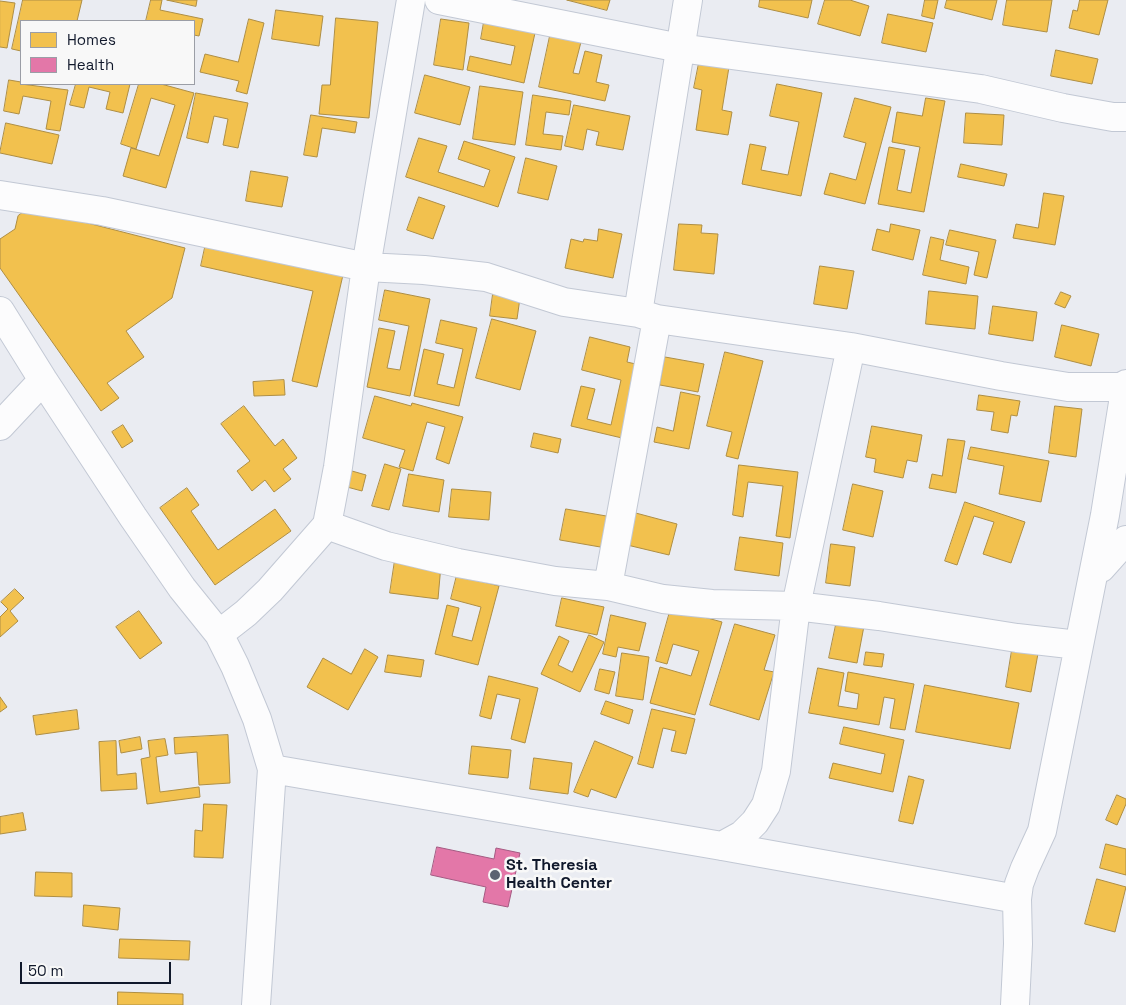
<!DOCTYPE html>
<html>
<head>
<meta charset="utf-8">
<style>
	body { margin:0 }
	#map { position:relative; width:1126px; height:1005px; overflow:hidden; background:#eaecf2; font-family:"Space Grotesk",sans-serif }
	canvas { display:block }
	.legend { position:absolute; left:20px; top:20px; width:175px; height:65px; box-sizing:border-box; background:#f8f8f8; border:1px solid #9b9ea6; margin:0; padding:6px 9px; list-style:none; font-size:15px; color:#10182b }
	.legend li { display:flex; align-items:center; gap:10px; height:25px }
	.legend b { width:25px; border:1px solid #9b9ea6 }
	.scale { position:absolute; left:20px; top:962px; width:151px; height:22px; box-sizing:border-box; border:2px solid #10182b; border-top:0; padding-left:6px; font-size:15px; line-height:18px; white-space:nowrap; color:#10182b; -webkit-text-stroke:4px #f8f8f8; paint-order:stroke }
</style>
</head>
<body>
<div id="map">
<canvas width="1126" height="1005"></canvas>
<ul class="legend">
<li><b style="height:14px;background:#f2c14e"></b>Homes</li>
<li><b style="height:14px;background:#e377a8"></b>Health</li>
</ul>
<div class="scale">50 m</div>
</div>
<script>
const ctx = document.querySelector('canvas').getContext('2d');
ctx.lineJoin = 'round';
function fillPath(path, color) {
  ctx.fillStyle = color;
  ctx.fill(path, 'evenodd');
}
function trace(path, color, width, dash) {
  ctx.strokeStyle = color;
  ctx.lineWidth = width;
  ctx.lineCap = dash ? 'butt' : 'round';
  ctx.setLineDash(dash || []);
  ctx.stroke(path);
}
function label(font, color, halo, rows, align = 'center') {
  ctx.font = font + ' "Space Grotesk",sans-serif';
  ctx.lineWidth = 5;
  ctx.setLineDash([]);
  ctx.textBaseline = 'middle';
  ctx.strokeStyle = halo;
  ctx.fillStyle = color;
  for (const [text, x, y, turn = 0] of rows) {
    ctx.save();
    ctx.translate(x, y);
    ctx.rotate((+turn || 0) * Math.PI / 180);
    ctx.textAlign = isNaN(turn) ? turn : align;
    if (halo) ctx.strokeText(text, 0, 0);
    ctx.fillText(text, 0, 0);
    ctx.restore();
  }
}
const homes = new Path2D(`
	M23 0H82L77 21H21V51L12 49Z
	M151 0H162L160 10 203 19 199 36 194 35V21H146Z
	M167 0H197L196 6Z
	M567 0H610L607 10Z
	M760 0H812L808 18 759 7Z
	M825 0H850L869 6 860 36 818 24Z
	M925 0H938L934 19 922 16Z
	M947 0H997L992 20 945 8Z
	M1007 0H1052L1047 32 1003 25Z
	M1080 0H1108L1099 35 1069 28 1073 10 1077 11Z
	M0 1 15 3 7 48 0 47Z
	M276 10 323 16 319 46 272 39Z
	M888 14 933 23 926 52 882 43Z
	M336 18 378 22 369 118 319 114 322 85H330Z
	M249 19 264 23 247 94 236 91 239 81 200 72 205 54 238 62Z
	M441 19 469 23 463 70 434 65Z
	M484 22 535 33 524 83 467 70 470 56 511 65 515 46 481 39Z
	M550 36 581 42 573 73 579 74 585 51 602 55 596 82 609 85 605 101 539 87Z
	M1056 50 1098 59 1092 84 1051 76Z
	M699 63 729 67 722 110 732 112 728 135 696 130 702 90 694 88Z
	M425 75 470 87 460 125 415 113Z
	M9 80 21 82V84L68 90 60 131 46 129 51 101 23 96 19 114 4 111Z
	M76 84H130L123 113 106 109 110 92 89 87 84 108 70 105Z
	M139 84H161L194 93 166 188 123 176 131 148 159 156 175 105 151 98 136 149 121 144Z
	M777 84 822 93 801 196 742 184 750 144 766 147 761 170 788 175 799 122 770 116Z
	M480 86 523 92 515 145 473 139Z
	M196 93 248 103 238 148 223 145 228 119 214 116 208 143 187 138Z
	M533 95 571 101 569 115 546 112 543 134 563 136 561 150 526 145Z
	M855 98 891 107 865 204 824 194 830 173 856 180 866 143 844 137Z
	M926 98 945 101 924 212 878 204 889 147 905 150 897 190 911 193 920 147 892 142 897 112 922 116Z
	M574 105 630 116 623 150 596 145 599 132 587 129 583 150 565 146Z
	M966 113 1004 115 1002 145 964 143Z
	M311 115 357 122 355 133 322 128 317 157 304 155Z
	M6 123 59 135 52 164 0 153Z
	M419 138 447 146 438 172 484 187 490 170 458 159 464 141 515 157 498 207 406 177Z
	M526 158 557 166 548 200 518 193Z
	M961 164 1007 174 1004 186 958 177Z
	M251 171 288 177 282 207 246 201Z
	M1044 193 1064 196 1055 245 1013 238 1016 224 1038 228Z
	M419 197 445 206 433 239 407 230Z
	M29 208 185 248 172 298 126 331 144 357 107 383 119 398 101 411 0 268V239L15 229 18 216Z
	M679 224 702 225 701 233 718 234 714 274 674 270Z
	M891 224 920 230 913 260 872 250 877 229 889 232Z
	M599 229 622 234 613 278 565 268 571 239 583 242 584 239 597 241Z
	M950 230 996 240 987 278 974 275 979 252 946 245Z
	M931 237 944 240 940 260 969 267 966 284 923 275Z
	M206 243 343 275 317 387 292 381 313 291 201 266Z
	M820 266 854 271 847 309 814 304Z
	M385 290 430 299 410 396 367 387 379 328 395 331 387 368 400 370 409 326 379 320Z
	M929 291 978 296 975 329 926 324Z
	M1061 292 1071 296 1065 308 1055 304Z
	M493 294 520 298 517 319 490 316Z
	M993 306 1037 312 1033 341 989 334Z
	M492 319 536 331 520 390 476 378Z
	M441 320 477 328 459 406 414 396 424 349 444 354 437 384 454 388 463 349 436 343Z
	M1062 325 1099 334 1091 366 1055 357Z
	M590 337 630 347 627 362 640 365 622 438 571 426 581 386 595 389 587 419 611 425 621 380 582 370Z
	M725 352 763 361 738 459 726 456 732 432 707 426Z
	M665 357 704 364 698 392 660 385Z
	M284 380 285 395 254 396 253 382Z
	M681 392 700 396 689 449 654 442 657 427 673 431Z
	M979 395 1020 401 1017 416 1011 415 1008 433 991 430 994 412 977 410Z
	M375 396 411 406 412 403 463 417 449 464 436 459 445 427 427 422 413 471 399 467 405 450 363 438Z
	M244 406 275 446 283 439 297 458 283 469 291 479 274 492 265 480 252 491 237 471 250 461 221 424Z
	M1055 406 1082 409 1076 457 1049 453Z
	M123 425 133 441 122 448 112 432Z
	M872 426 922 435 917 462 907 460 903 478 874 472 876 459 866 457Z
	M534 433 561 439 558 453 531 447Z
	M948 439 965 441 956 493 929 488 932 474 942 476Z
	M971 447 1049 461 1041 502 999 494 1004 466 968 459Z
	M385 464 401 469 389 510 372 506Z
	M739 465 798 472 790 538 776 536 783 486 748 482 743 517 733 515Z
	M352 471 366 475 362 491 347 487Z
	M409 474 444 480 439 512 403 506Z
	M853 484 883 491 873 537 843 530Z
	M187 488 199 505 191 511 218 550 275 509 291 531 215 585 160 508Z
	M452 489 491 492 489 520 449 517Z
	M965 502 1025 522 1011 563 983 554 994 522 974 516 957 565 945 561Z
	M566 509 612 517 606 548 560 540Z
	M632 512 677 524 669 555 623 544Z
	M740 537 783 543 779 576 735 570Z
	M831 544 855 547 850 586 826 583Z
	M395 560 441 565 438 599 390 593Z
	M457 575 499 586 478 665 435 654 447 605 459 608 452 636 472 641 481 607 451 599Z
	M15 589 24 598 10 611 18 621 0 637V617L8 609 1 602Z
	M562 598 604 607 597 635 556 626Z
	M671 608 722 622 695 715 650 703 660 667 691 676 699 651 673 644 667 664 656 661Z
	M139 611 162 643 140 659 116 627Z
	M611 615 646 623 639 651 618 647 616 657 603 654Z
	M837 620 864 626 857 663 829 658Z
	M735 624 775 635 764 670 774 672 759 720 710 705Z
	M589 635 604 642 580 692 541 674 559 636 569 641 558 665 572 672Z
	M1013 644 1039 648 1031 692 1006 687Z
	M365 649 378 657 348 710 307 687 323 658 351 674Z
	M866 652 884 654 882 667 864 665Z
	M622 653 649 657 643 700 616 696Z
	M388 655 424 660 421 677 385 672Z
	M818 668 844 673 838 706 857 709 859 694 845 691 848 672 914 684 905 730 890 728 895 699 884 697 879 725 809 713Z
	M600 669 615 672 609 694 595 690Z
	M489 676 538 688 525 743 511 739 520 699 497 694 491 719 480 716Z
	M925 685 1019 703 1010 749 916 732Z
	M0 697 7 707 0 712Z
	M606 701 633 710 629 724 601 714Z
	M652 709 695 719 686 754 671 751 676 731 663 728 653 768 638 764Z
	M77 710 79 729 36 735 33 716Z
	M844 727 904 740 893 792 829 778 833 763 881 774 885 754 840 744Z
	M228 735 230 783 199 785 197 752 175 754 174 738Z
	M140 737 142 749 121 753 119 741Z
	M165 739 168 755 156 757 160 792 199 787 200 797 147 804 141 759 150 757 148 741Z
	M116 741 117 775 136 773 137 789 101 791 99 742Z
	M595 741 633 757 616 798 591 789 588 797 574 792Z
	M472 746 511 750 508 778 469 774Z
	M534 758 572 763 568 794 530 789Z
	M909 776 924 780 913 824 899 821Z
	M1117 795 1126 799V804L1117 825 1106 820Z
	M204 804 227 805 223 858 194 857 195 830 202 831Z
	M23 813 26 830 0 834V817Z
	M1106 844 1126 849V875L1100 868Z
	M36 872 72 873V897L35 896Z
	M1097 879 1126 887 1115 932 1085 924Z
	M84 905 120 908 118 930 83 926Z
	M120 939 190 941 189 960 119 958Z
	M118 992 183 994V1005H118Z`);
fillPath(homes, '#f2c14e');
trace(homes, '#ae8e44', 1);
const health = new Path2D(`
	M437 847 494 859 496 848 520 853 508 907 483 902 486 887 431 875Z`);
fillPath(health, '#e377a8');
trace(health, '#a45a82', 1);
const minor = new Path2D(`
	M439 0 680 48 981 89 1063 108 1113 117H1126
	M0 195 102 211 366 267 424 270 486 277 564 302 638 313 657 319 851 347 1001 376 1068 387H1126
	M0 311 43 380 133 517 182 588 219 634 235 666 257 719 272 769 256 1005
	M638 313 688 0
	M0 426 43 380
	M327 525 386 546 458 563 555 581 608 586 663 599 712 604 796 606 879 616 1017 638 1078 645
	M1101 568 1126 540
	M608 586 657 319
	M219 634 246 613 270 590 327 525 338 467 366 267 411 0
	M272 769 722 846 1017 899
	M722 846 742 835 755 822 766 805 776 771 796 606 851 347
	M1015 1005 1018 944 1017 899 1019 884 1025 868 1042 831 1105 515 1126 384`);
trace(minor, '#c2c8d4', 30);
trace(minor, '#fcfcfd', 28);
for (const [x, y, r, color] of [
	[495,875,6,"#5c6271"]
]) {
  const dot = new Path2D();
  dot.arc(x, y, r, 0, 2 * Math.PI);
  ctx.fillStyle = color;
  ctx.fill(dot);
  trace(dot, '#f8f8f8', 2);
}
label('bold 16px', '#10182b', '#f8f8f8', [
	["St. Theresia",506,866],
	["Health Center",506,884]
], 'left');
</script>
</body>
</html>
